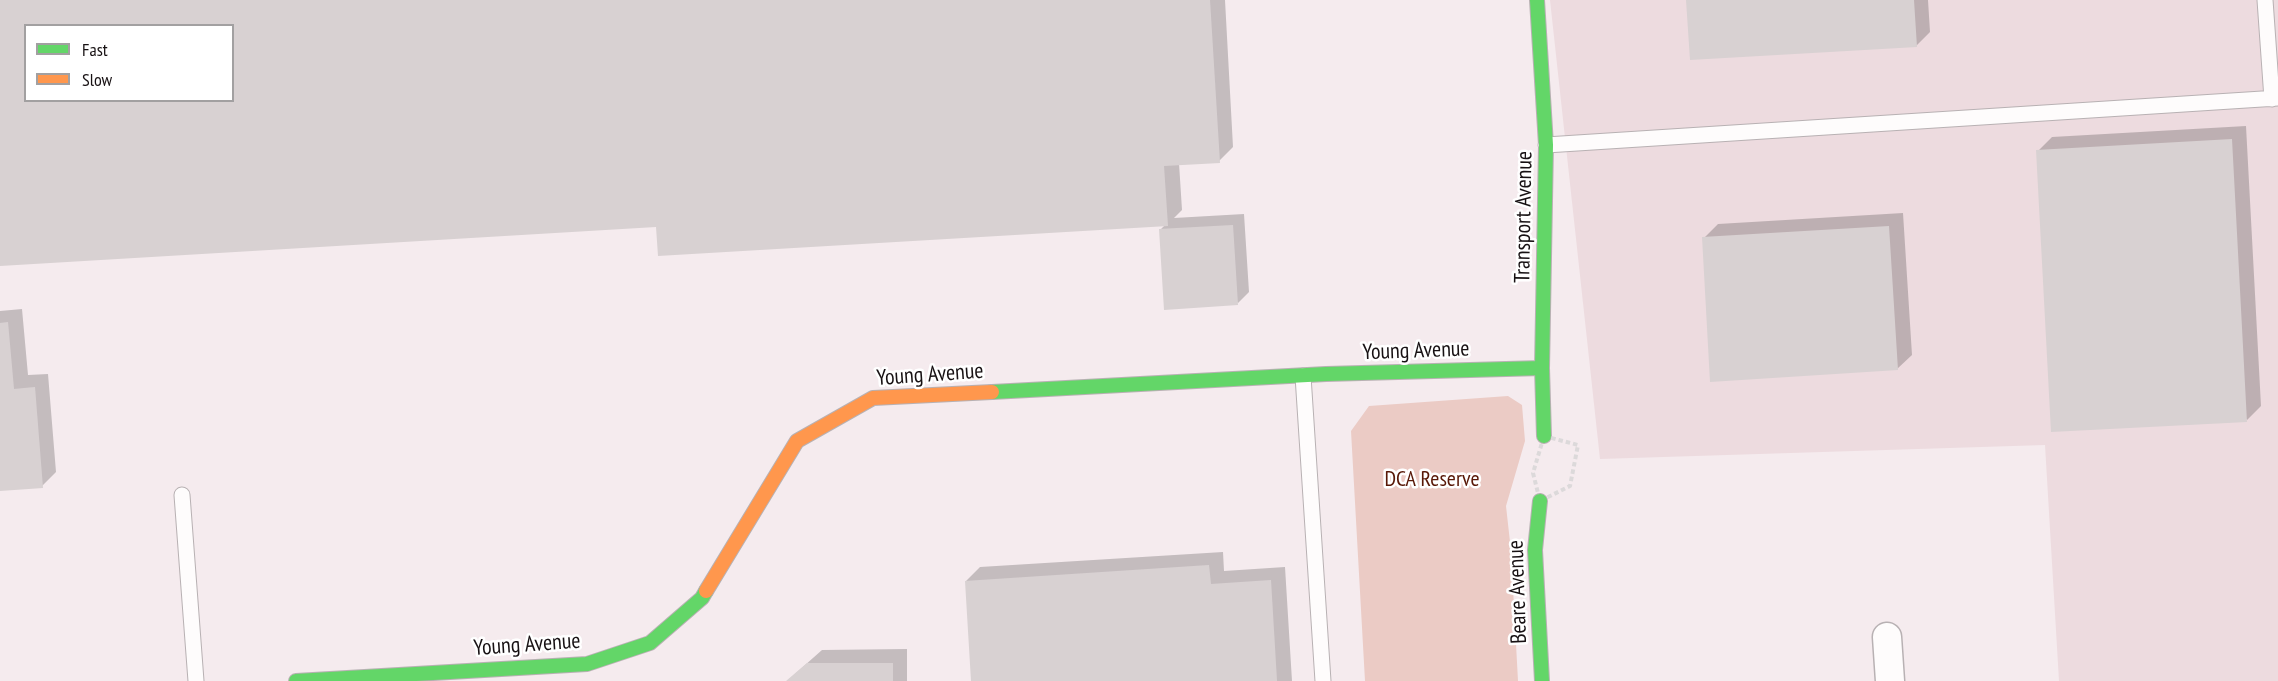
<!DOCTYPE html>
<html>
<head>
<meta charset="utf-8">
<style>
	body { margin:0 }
	#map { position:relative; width:2278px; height:681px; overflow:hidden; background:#f5ebee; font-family:"PT Sans Narrow",sans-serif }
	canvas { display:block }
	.legend { position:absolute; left:24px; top:24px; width:210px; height:78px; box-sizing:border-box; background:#fff; border:2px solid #a2a0a1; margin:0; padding:8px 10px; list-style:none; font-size:18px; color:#171113 }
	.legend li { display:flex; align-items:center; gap:12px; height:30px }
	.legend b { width:30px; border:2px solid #a2a0a1 }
</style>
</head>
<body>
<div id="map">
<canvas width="2278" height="681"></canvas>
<ul class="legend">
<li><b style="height:8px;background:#63d668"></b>Fast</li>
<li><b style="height:8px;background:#ff974d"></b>Slow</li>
</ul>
</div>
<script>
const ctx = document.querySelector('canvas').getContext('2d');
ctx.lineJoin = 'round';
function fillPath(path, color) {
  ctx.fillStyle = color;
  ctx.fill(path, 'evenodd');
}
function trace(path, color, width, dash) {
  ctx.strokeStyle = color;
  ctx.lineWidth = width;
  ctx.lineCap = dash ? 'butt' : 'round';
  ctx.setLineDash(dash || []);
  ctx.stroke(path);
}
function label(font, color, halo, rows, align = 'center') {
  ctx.font = font + ' "PT Sans Narrow",sans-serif';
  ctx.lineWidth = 5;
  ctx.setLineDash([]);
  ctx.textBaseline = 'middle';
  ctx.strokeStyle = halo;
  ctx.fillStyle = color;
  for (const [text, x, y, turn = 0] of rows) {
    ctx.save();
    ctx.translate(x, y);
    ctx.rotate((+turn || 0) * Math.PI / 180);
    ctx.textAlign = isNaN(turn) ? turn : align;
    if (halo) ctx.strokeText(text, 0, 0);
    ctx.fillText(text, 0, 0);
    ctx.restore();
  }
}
fillPath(new Path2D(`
	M1550 0H2278V681H2059L2045 445 1600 459Z`), '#eddbdf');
fillPath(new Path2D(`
	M1508 396 1522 405 1525 441 1506 506 1511 551 1518 681H1365L1351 431 1369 406Z`), '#ebcbc5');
fillPath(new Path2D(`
	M0 0H1225L1233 147 1219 161 1179 163 1182 210 1174 218 1244 214 1249 292 1238 303 1160 230 1166 224 658 225 0 265ZM26 26H232V100H26Z
	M1688 0H1928L1930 32 1916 46Z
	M2246 126 2261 406 2247 420 2038 151 2052 137Z
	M1903 213 1912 355 1897 369 1704 238 1718 224Z
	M22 309 28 375 48 374 56 472 42 486 0 490V311Z
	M1223 552 1224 571 1285 567 1292 681H972L966 581 980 567Z
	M907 649V681H787L822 650Z`), '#0003');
fillPath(new Path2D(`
	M0 0H1210L1220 163 1164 166 1168 226 658 256 656 227 0 266ZM26 26H232V100H26Z
	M1686 0H1914L1917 47 1690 60Z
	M2232 139 2247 422 2051 432 2036 150Z
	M1233 225 1238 305 1164 310 1159 229Z
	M1889 226 1898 370 1710 382 1702 237Z
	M8 322 14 389 35 387 43 488 0 491V323Z
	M1209 565 1211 584 1271 580 1277 681H971L965 581Z
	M807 663H893V681H786Z`), '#d8d1d2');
const lane = new Path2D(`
	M2265 0 2272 99
	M1546 145 2278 98
	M1303 376 1323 681
	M182 495 196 681`);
const street = new Path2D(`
	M1887 637 1890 681`);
const fast = new Path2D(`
	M1537 0 1546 145 1542 368 1544 436
	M992 392 1326 374 1542 368
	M1540 501 1535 550 1542 681
	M296 681 587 664 650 643 702 598 706 591`);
const slow = new Path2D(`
	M706 591 797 441 873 398 992 392`);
trace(lane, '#b8b1b3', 17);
trace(street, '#b8b1b3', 31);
trace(fast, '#b8b1b3', 16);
trace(slow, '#b8b1b3', 16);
trace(new Path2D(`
	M1544 436 1578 445 1570 486 1540 501 1533 473Z`), '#dcd9da', 4, [4.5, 3]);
trace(lane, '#fefcfc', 15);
trace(street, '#fefcfc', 28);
trace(fast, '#63d668', 14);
trace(slow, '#ff974d', 14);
label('22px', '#171113', '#fff', [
	["Transport Avenue",1524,217,-89],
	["Young Avenue",1416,351,-2],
	["Young Avenue",930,375,-4],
	["Beare Avenue",1518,592,-92],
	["Young Avenue",527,645,-4]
]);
label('22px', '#581807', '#fff', [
	["DCA Reserve",1432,480]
]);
</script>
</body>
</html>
